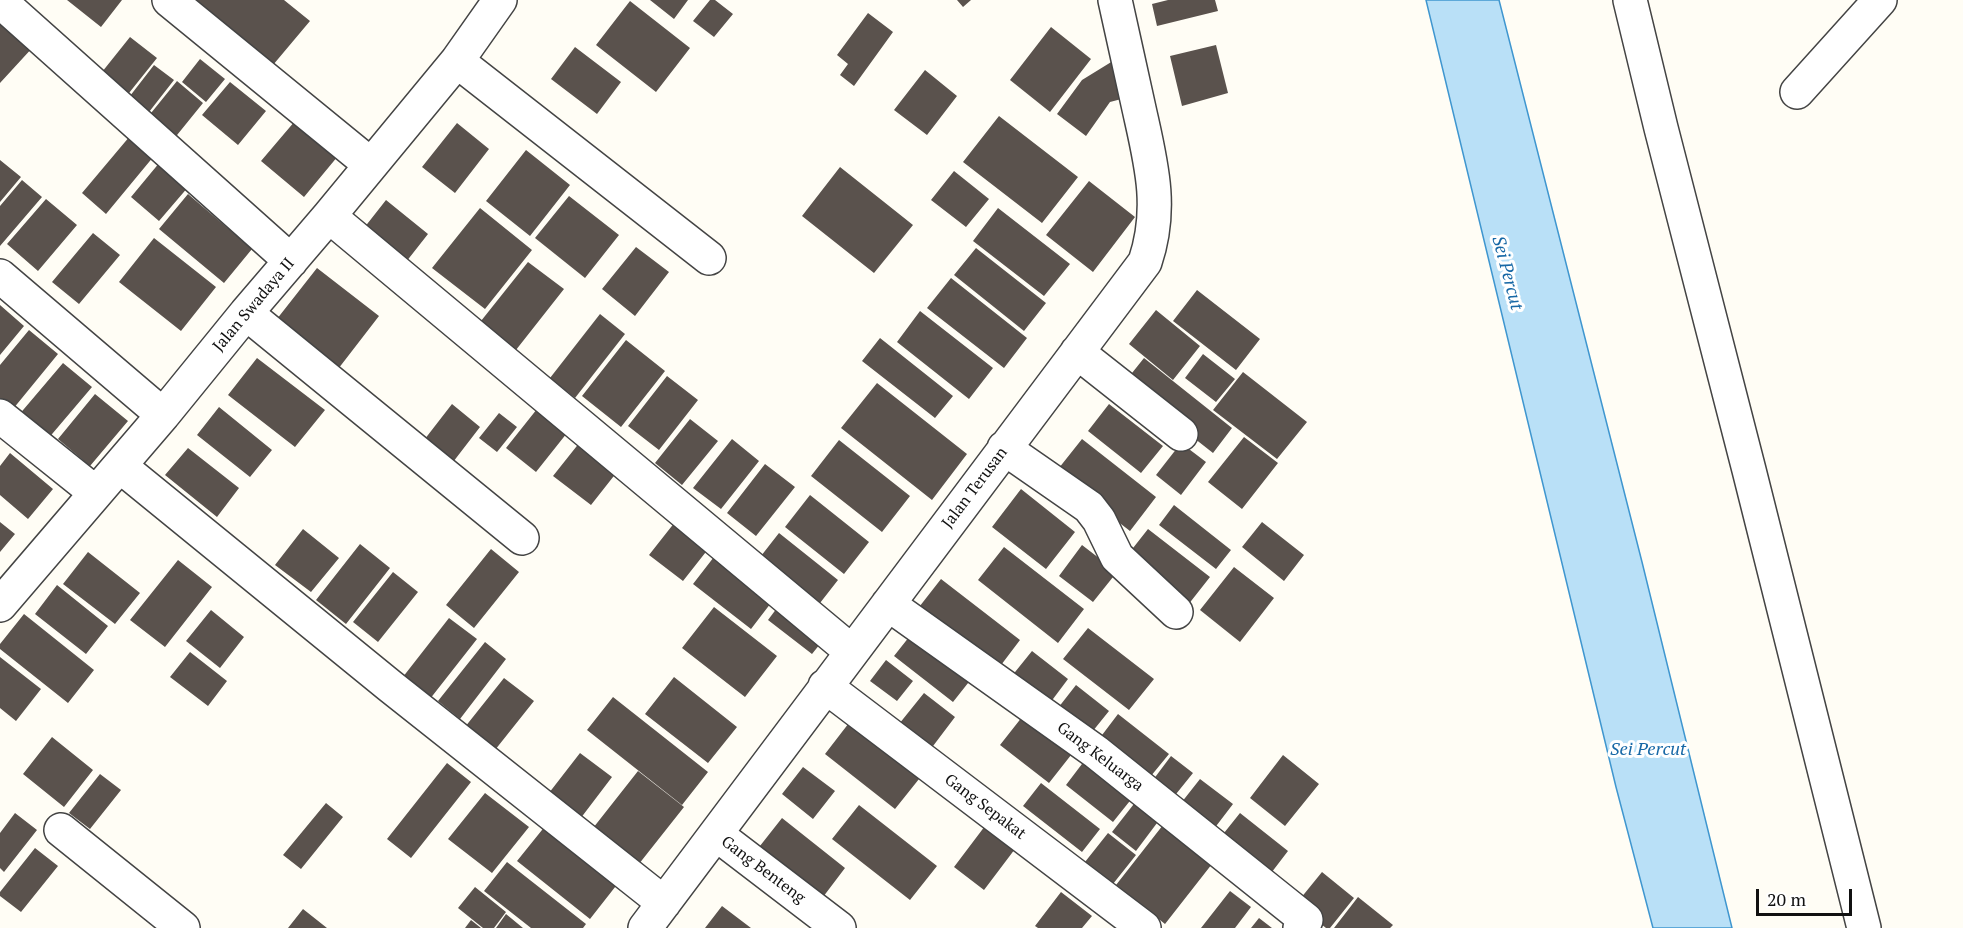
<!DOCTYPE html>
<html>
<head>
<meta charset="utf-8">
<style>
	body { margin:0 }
	#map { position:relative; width:1963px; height:928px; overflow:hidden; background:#fffdf5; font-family:"PT Serif",serif }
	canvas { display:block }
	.scale { position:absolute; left:1756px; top:889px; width:96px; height:27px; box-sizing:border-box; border:3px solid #111; border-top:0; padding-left:8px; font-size:18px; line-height:21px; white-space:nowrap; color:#111; -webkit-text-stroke:4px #fff; paint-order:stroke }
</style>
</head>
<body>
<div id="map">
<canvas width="1963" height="928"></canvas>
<div class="scale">20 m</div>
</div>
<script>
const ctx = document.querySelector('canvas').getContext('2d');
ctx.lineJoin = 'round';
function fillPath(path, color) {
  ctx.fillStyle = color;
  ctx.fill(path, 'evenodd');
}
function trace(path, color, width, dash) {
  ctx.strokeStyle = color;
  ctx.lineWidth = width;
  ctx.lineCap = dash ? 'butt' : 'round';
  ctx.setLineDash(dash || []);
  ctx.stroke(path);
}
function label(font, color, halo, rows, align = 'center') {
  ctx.font = font + ' "PT Serif",serif';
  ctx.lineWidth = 6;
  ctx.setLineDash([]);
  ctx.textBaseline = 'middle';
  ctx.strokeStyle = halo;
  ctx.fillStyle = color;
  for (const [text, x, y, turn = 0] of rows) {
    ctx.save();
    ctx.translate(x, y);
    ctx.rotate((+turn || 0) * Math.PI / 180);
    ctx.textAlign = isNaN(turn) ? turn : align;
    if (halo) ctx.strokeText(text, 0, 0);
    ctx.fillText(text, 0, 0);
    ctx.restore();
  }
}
const water = new Path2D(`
	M1426 0H1499L1642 562 1732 928H1653L1616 787Z`);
fillPath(water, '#b9e0f7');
trace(water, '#3f96cf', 1.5);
fillPath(new Path2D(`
	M67 0H122L101 27Z
	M196 0H284L310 21 273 65Z
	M650 0H688L674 19Z
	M710 0H715L733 14 714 37 693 21Z
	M957 0H971L963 7Z
	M1168 0H1215L1218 11 1157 26 1152 4Z
	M630 1 690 48 656 92 596 45Z
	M868 13 893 32 854 86 840 75 848 64 837 55Z
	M0 15 34 46 0 83Z
	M1051 27 1091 59 1050 112 1010 80Z
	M130 37 157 58 125 98 98 77Z
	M1216 45 1228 93 1182 106 1170 56Z
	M575 47 621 82 597 114 551 79Z
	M1121 56 1129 97 1110 102 1086 136 1057 114 1082 80Z
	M200 59 225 79 206 102 182 82Z
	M154 65 174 80 142 121 123 105Z
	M925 70 957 96 927 135 894 110Z
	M177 81 203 103 173 140 147 118Z
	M230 82 266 111 238 145 202 115Z
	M999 116 1078 177 1042 223 963 162Z
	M295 121 338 156 304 197 261 161Z
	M457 123 489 149 455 193 422 167Z
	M130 136 154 156 106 214 82 193Z
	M526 150 570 185 530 236 486 201Z
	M0 160 21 177 0 202Z
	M160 162 189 186 159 221 131 197Z
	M840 167 913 225 874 273 802 216Z
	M954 171 989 199 966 227 931 200Z
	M22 180 42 197 0 246V206Z
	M1089 181 1135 217 1093 272 1046 235Z
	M188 194 252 249 224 283 159 229Z
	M569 196 619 235 585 278 535 238Z
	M46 199 77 225 38 271 7 244Z
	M386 200 428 234 406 262 364 228Z
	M480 208 532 250 485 309 432 268Z
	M998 208 1070 264 1044 296 973 241Z
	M93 233 120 255 79 304 52 282Z
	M154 238 216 287 181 331 119 282Z
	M636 247 669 272 635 316 602 289Z
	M976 248 1046 303 1024 331 954 275Z
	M528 262 564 289 512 355 477 326Z
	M317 268 379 316 335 373 273 324Z
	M951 278 1027 338 1004 368 927 308Z
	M1197 290 1260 339 1236 370 1173 321Z
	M0 305 24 326 0 355Z
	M1156 310 1200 346 1173 380 1129 344Z
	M920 311 993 368 969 399 897 342Z
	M600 314 625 334 575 398 550 378Z
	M29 330 58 354 13 409 0 398V365Z
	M880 338 953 396 935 418 862 361Z
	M626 340 665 371 621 427 582 396Z
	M1203 354 1235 379 1216 402 1185 378Z
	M257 358 325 410 295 447 228 395Z
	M1144 358 1232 428 1213 453 1124 383Z
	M63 363 92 387 47 440 18 416Z
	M1243 372 1307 422 1277 459 1213 410Z
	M667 376 698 400 659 450 628 426Z
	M877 383 967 454 932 500 841 428Z
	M95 394 128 421 90 466 58 439Z
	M452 404 480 427 450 466 421 444Z
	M1109 404 1163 446 1141 473 1088 431Z
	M219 407 272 450 250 477 197 435Z
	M537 409 567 433 536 472 506 448Z
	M499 413 517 427 497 452 479 438Z
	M690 419 718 441 682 485 655 463Z
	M1244 437 1278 463 1242 509 1208 482Z
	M732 439 759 461 721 509 693 488Z
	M1082 439 1156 497 1130 531 1055 473Z
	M839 440 910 496 882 532 811 476Z
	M580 442 617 472 591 505 553 476Z
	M1181 443 1206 462 1181 495 1156 475Z
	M188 448 239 488 217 517 165 475Z
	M10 453 53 489 28 519 0 495V466Z
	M765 464 795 487 756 536 727 513Z
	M1021 489 1075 532 1046 569 992 527Z
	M810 495 869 542 844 574 785 527Z
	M1174 505 1231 550 1216 569 1159 525Z
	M0 522 15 534 0 552Z
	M675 522 709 548 683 581 649 555Z
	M1262 522 1304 555 1284 581 1242 547Z
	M303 529 339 558 311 592 275 565Z
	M1148 529 1210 577 1184 610 1122 562Z
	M779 533 838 580 820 603 761 556Z
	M360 544 390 568 346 624 316 600Z
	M1082 545 1117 572 1093 602 1059 576Z
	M1004 547 1084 609 1058 643 978 580Z
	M491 549 519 572 474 628 446 605Z
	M88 552 140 593 115 624 63 584Z
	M717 553 774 599 751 629 693 584Z
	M178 560 212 587 165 647 130 620Z
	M1234 567 1274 598 1240 642 1200 610Z
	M393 572 418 592 378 642 353 622Z
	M941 579 1020 640 995 673 916 611Z
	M57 585 108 626 86 654 35 614Z
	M783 600 828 634 812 654 768 620Z
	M714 607 777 656 745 697 682 648Z
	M211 610 244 637 220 668 186 641Z
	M24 614 94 670 68 703 0 649V644Z
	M449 618 477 639 426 704 399 682Z
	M1088 628 1154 679 1129 710 1063 659Z
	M913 632 972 678 953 702 894 656Z
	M485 642 506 659 460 719 438 701Z
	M1032 651 1068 679 1044 711 1007 682Z
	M190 652 227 681 208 706 170 677Z
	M0 657 41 689 16 721 0 708Z
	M886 660 913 681 897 701 870 681Z
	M674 677 737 727 708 763 645 714Z
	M504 678 534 701 495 750 465 727Z
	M1076 685 1109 711 1084 742 1051 717Z
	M924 693 955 717 927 754 895 729Z
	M613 697 708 772 682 805 587 730Z
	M1026 712 1075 750 1049 783 1000 745Z
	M1118 714 1169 754 1146 782 1096 743Z
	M852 719 923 774 895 809 825 754Z
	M52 737 93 770 64 807 23 774Z
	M580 753 612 777 574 827 542 802Z
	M1283 755 1319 784 1285 826 1250 798Z
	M1171 756 1193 773 1168 804 1147 788Z
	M1085 760 1133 797 1113 822 1066 785Z
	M447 763 471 782 411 858 387 839Z
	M803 767 835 791 813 819 782 794Z
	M638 771 684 807 631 874 586 837Z
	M100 774 121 790 90 829 69 813Z
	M1200 779 1233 804 1207 838 1174 812Z
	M1041 783 1100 829 1082 852 1023 806Z
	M485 793 529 827 492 873 448 839Z
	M1137 800 1160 819 1136 851 1112 832Z
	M326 803 343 817 301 869 283 855Z
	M859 805 937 866 910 900 832 839Z
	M15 813 37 830 4 872 0 868V833Z
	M1240 813 1288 851 1265 881 1216 843Z
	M782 818 845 868 820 901 756 851Z
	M988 822 1018 845 984 890 954 867Z
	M546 825 619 882 590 919 517 861Z
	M1163 825 1212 864 1165 924 1116 885Z
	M1108 833 1136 855 1109 889 1081 867Z
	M35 848 58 866 21 912 0 896V892Z
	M507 862 586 924 583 928H531L484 891Z
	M1322 872 1354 898 1330 928H1326L1296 904Z
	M475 887 506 912 494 928H483L458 908Z
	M1230 891 1251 907 1235 928H1201Z
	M1061 892 1092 916 1082 928H1038L1035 926Z
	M1358 897 1393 925 1390 928H1334Z
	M722 906 751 928H705Z
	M303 909 327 928H288Z
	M506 914 523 928H496Z
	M1259 918 1272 928H1251Z
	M471 920 481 928H465Z`), '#5a524d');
const minor = new Path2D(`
	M169 0 371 165
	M1630 0 1661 128 1749 470 1864 928
	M0 1 291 261
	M457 61 709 258
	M1797 92 1880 0
	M329 216 851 651
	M0 276 163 415
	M246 313 522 538
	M1077 352 1181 434
	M0 416 96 493
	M1004 448 1089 507 1099 520 1117 557 1176 612
	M120 466 390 686 664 903
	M888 604 1096 752 1306 920 1300 928
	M0 605 163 415 246 313 329 216 457 61 500 0
	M825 686 1144 928
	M61 830 183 928
	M716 834 839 928
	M645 928 1145 262C1164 206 1150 159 1138 104 1130 69 1123 35 1115 0`);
trace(minor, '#444', 36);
trace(minor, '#fff', 33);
label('16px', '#111', '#fff', [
	["Jalan Swadaya II",254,305,-50],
	["Jalan Terusan",975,488,-53],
	["Gang Keluarga",1100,757,37],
	["Gang Sepakat",985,807,37],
	["Gang Benteng",763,870,37]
]);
label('italic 18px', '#1768a6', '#fff', [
	["Sei Percut",1507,273,75],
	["Sei Percut",1648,750]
]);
</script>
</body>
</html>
